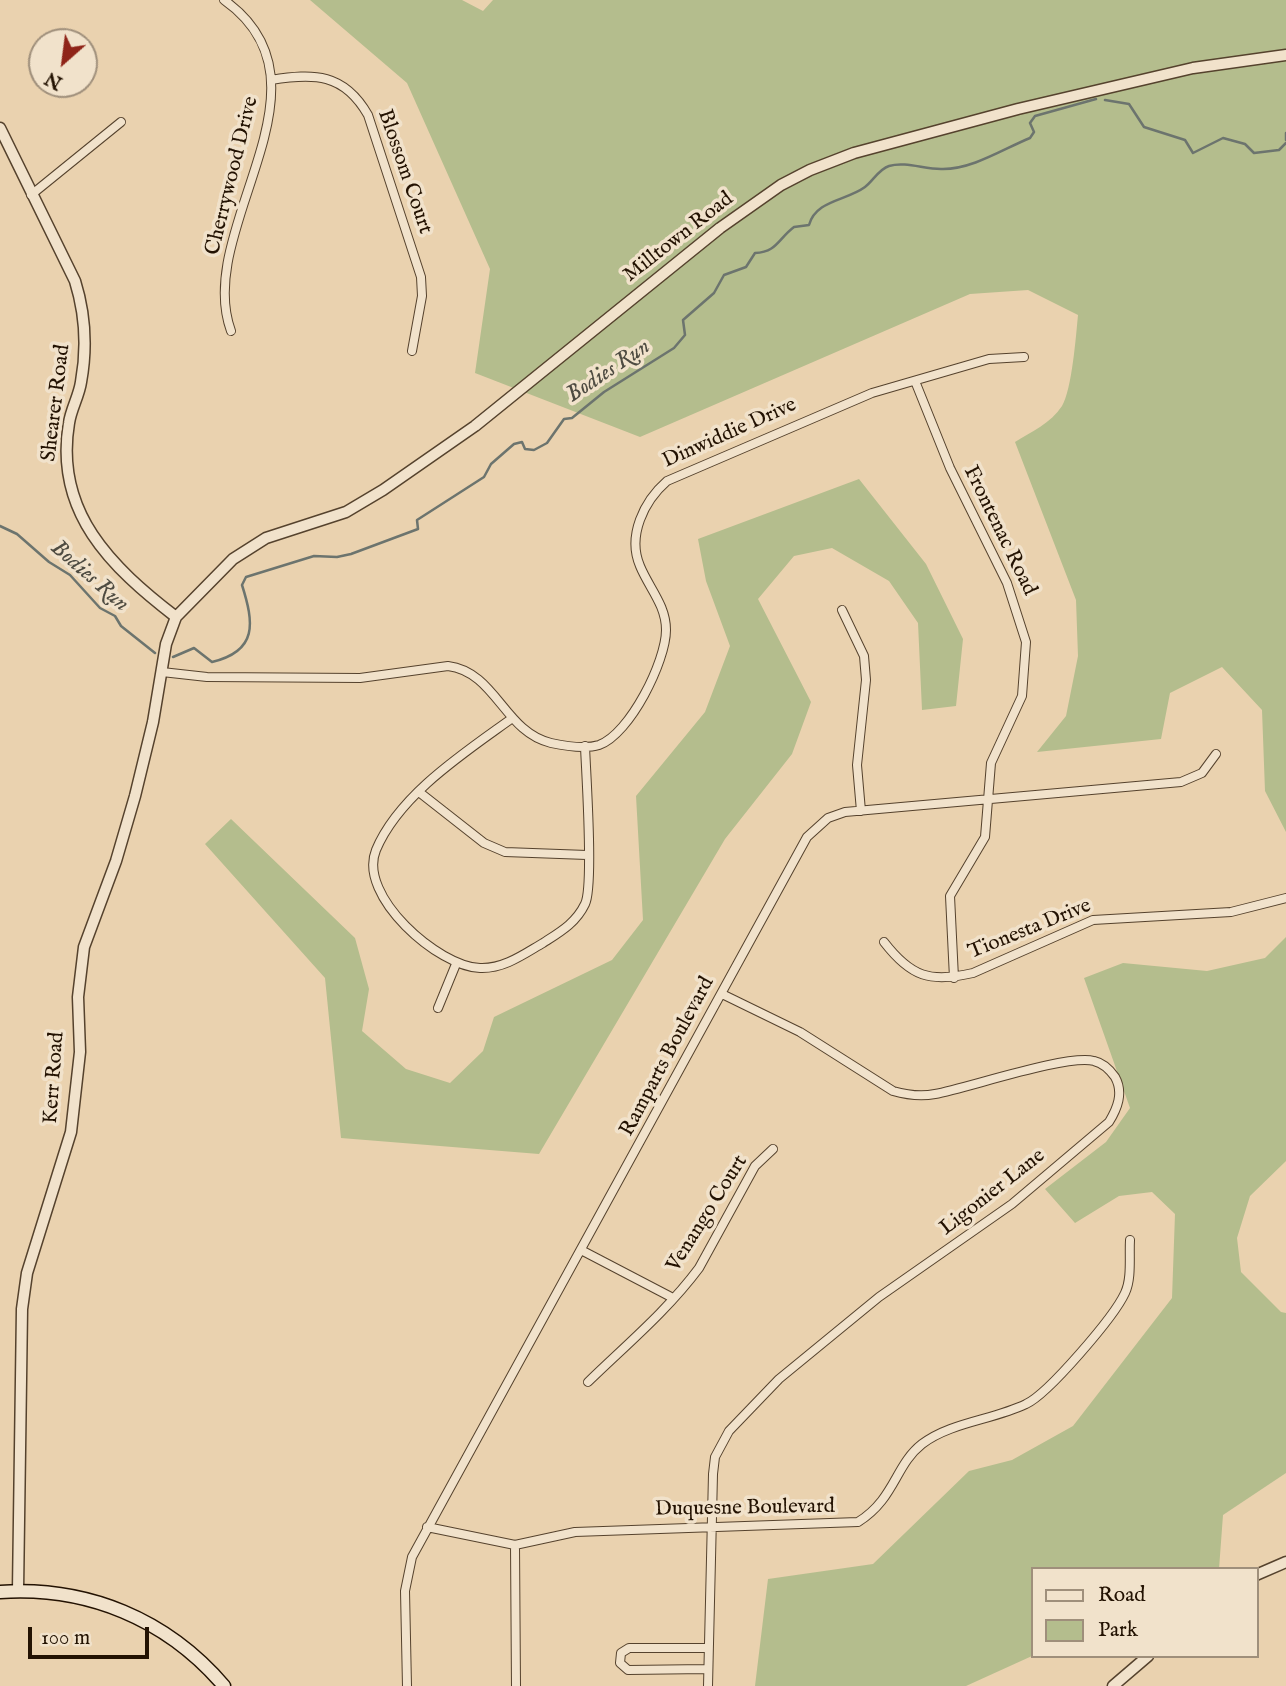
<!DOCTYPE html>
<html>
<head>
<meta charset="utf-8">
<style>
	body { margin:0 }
	#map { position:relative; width:1286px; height:1686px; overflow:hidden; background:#ead2af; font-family:"IM FELL English",serif }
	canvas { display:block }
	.legend { position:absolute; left:1031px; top:1567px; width:228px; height:91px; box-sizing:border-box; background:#f1e2cb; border:2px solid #9f8f7b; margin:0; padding:9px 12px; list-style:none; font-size:21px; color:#231202 }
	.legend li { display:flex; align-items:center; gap:14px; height:35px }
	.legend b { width:35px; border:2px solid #9f8f7b }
	.north { position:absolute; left:28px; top:28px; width:70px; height:70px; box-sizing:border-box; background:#f1e2cb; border:2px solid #9f8f7b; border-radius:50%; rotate:208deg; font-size:19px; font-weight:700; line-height:28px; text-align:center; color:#231202 }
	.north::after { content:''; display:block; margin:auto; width:24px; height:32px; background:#8f2418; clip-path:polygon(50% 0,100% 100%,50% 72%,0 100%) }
	.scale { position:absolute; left:28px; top:1627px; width:121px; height:32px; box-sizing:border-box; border:4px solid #231202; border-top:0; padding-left:9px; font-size:21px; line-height:24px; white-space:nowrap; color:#231202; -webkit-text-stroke:5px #f1e2cb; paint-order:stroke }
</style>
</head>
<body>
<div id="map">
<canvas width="1286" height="1686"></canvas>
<ul class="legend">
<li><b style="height:9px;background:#f1e2cb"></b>Road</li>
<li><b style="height:19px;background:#b4bd8d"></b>Park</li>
</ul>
<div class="north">N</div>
<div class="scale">100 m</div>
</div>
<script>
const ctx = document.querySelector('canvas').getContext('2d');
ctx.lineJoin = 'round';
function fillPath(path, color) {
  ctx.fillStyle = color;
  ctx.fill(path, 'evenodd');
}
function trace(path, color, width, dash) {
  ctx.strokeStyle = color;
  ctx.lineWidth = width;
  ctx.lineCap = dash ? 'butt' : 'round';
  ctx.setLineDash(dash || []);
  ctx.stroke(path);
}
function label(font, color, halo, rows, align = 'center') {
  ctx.font = font + ' "IM FELL English",serif';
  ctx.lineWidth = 7;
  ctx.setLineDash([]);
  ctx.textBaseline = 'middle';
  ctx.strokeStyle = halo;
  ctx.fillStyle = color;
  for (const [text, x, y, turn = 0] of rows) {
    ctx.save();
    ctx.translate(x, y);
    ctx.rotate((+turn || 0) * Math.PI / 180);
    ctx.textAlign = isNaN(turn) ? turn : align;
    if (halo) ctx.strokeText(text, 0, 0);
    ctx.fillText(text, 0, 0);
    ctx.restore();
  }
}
fillPath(new Path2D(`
	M310 0H462L483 11 493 0H1286V832L1265 791 1262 710 1222 667 1170 693 1161 739 1037 752 1066 716 1078 656 1076 600 1015 442C1031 432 1051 423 1062 406 1072 390 1076 335 1078 315L1028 290 970 294 640 437 475 373 490 269 407 83Z
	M859 479 926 564 963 639 956 706 922 710 918 623 889 581 832 548 794 556 758 599 811 702 792 754 725 839 539 1154 341 1138 325 978 205 844 231 819 355 938 369 989 362 1031 406 1069 450 1083 483 1051 494 1017 612 960 643 920 636 796 705 712 730 646 706 581 698 539Z
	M1286 937V1161L1250 1196 1237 1238 1241 1272 1281 1312 1286 1313V1473L1223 1515 1219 1569H1032V1656L966 1686H755L768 1579 873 1564 969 1471 1012 1460 1073 1426 1172 1298 1175 1214 1152 1192 1119 1196 1075 1223 1045 1189 1106 1142 1130 1108 1084 978 1123 963 1207 971 1265 958Z`), '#b4bd8d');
trace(new Path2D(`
	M1105 100 1129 104 1144 127 1185 140 1193 153 1223 138 1245 144 1254 153 1279 150 1286 143
	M1286 133V140
	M0 526 17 534 49 562 70 575 100 608 115 616 121 626 155 653
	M173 657 194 648 212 662C258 651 254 623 242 585L246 577 314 556 337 557 351 554 418 529 417 520 484 477 491 464 514 444 522 442 525 449 534 450 547 443 564 419 572 418 604 392 674 348 685 335 683 320 714 293 724 275 746 267 755 253C777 252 778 239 794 227L809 225C816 200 846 201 865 187 873 181 879 169 889 166 906 161 926 170 943 169 973 169 1003 149 1030 138L1034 132 1030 123 1035 116 1096 99`), '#6c746e', 2.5);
const minor = new Path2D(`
	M224 0C344 85 193 228 231 331
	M271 80C314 73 344 73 368 115L421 277 422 296 412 351
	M31 195 121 122
	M915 381 950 468 1007 583 1026 642 1022 696 991 763 985 837 950 896 954 978
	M842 610 864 656 866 680 857 765 861 811
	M162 672 207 677 360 678 448 666C496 672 504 732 551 743 565 746 586 749 599 745 630 734 666 661 666 630 666 605 649 588 640 566 627 536 644 501 667 481L872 393 989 359 1024 357
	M511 719C464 753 399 795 376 850 357 896 439 967 480 968 504 969 524 954 543 943 560 932 576 923 585 904 594 886 586 774 585 746
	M419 792 484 843 505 852 587 855
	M884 942C911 977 930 983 973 973L1093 920 1231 912 1286 898
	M438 1008 456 964
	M581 1250 673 1298
	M588 1382C626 1345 667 1311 699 1268L755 1166 773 1149
	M427 1527 515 1545 575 1532 858 1522C895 1499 895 1465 922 1444 951 1422 993 1420 1026 1404 1048 1394 1114 1317 1125 1293 1132 1278 1129 1257 1130 1240
	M515 1545 516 1686
	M707 1648H629L621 1653 620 1663 628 1670 707 1669
	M407 1686 405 1591 412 1557 807 837 828 818 845 812 1181 782 1202 773 1216 754
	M708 1686 713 1474 715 1457 729 1431 779 1379 879 1297 1012 1204 1109 1122C1117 1109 1124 1093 1115 1077 1110 1070 1103 1063 1094 1061 1067 1054 968 1088 935 1094 920 1097 907 1095 893 1091L800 1032 722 994`);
const tertiary = new Path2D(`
	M0 128 75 281C85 313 87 349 81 382 79 396 71 409 69 423 54 512 111 567 176 617
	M1256 1575 1286 1562
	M18 1590 22 1309 27 1273 71 1132 80 1052 78 997 84 947 116 861 135 796 153 722 166 644 176 617 233 559 266 538 346 512 383 490 475 426 720 228 781 185 810 170 854 153 1018 109 1193 68 1286 55
	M1113 1686 1148 1656`);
const secondary = new Path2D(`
	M0 1592C87 1586 167 1619 224 1686`);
trace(minor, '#55422d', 10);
trace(tertiary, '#55422d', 13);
trace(secondary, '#231202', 15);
trace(minor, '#f1e2cb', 8);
trace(tertiary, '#f1e2cb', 10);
trace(secondary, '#f1e2cb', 12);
label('21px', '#231202', '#f1e2cb', [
	["Blossom Court",404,172,71],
	["Cherrywood Drive",233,176,-76],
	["Milltown Road",679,238,-38],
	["Shearer Road",57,403,-83],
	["Dinwiddie Drive",730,434,-24],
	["Frontenac Road",999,531,64],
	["Tionesta Drive",1030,930,-22],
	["Ramparts Boulevard",668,1057,-62],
	["Kerr Road",55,1078,-86],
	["Ligonier Lane",993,1193,-38],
	["Venango Court",708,1214,-58],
	["Duquesne Boulevard",745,1509,-1]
]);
label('italic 23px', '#4e4b41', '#f1e2cb', [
	["Bodies Run",609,372,-34],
	["Bodies Run",89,577,41]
]);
</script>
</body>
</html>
